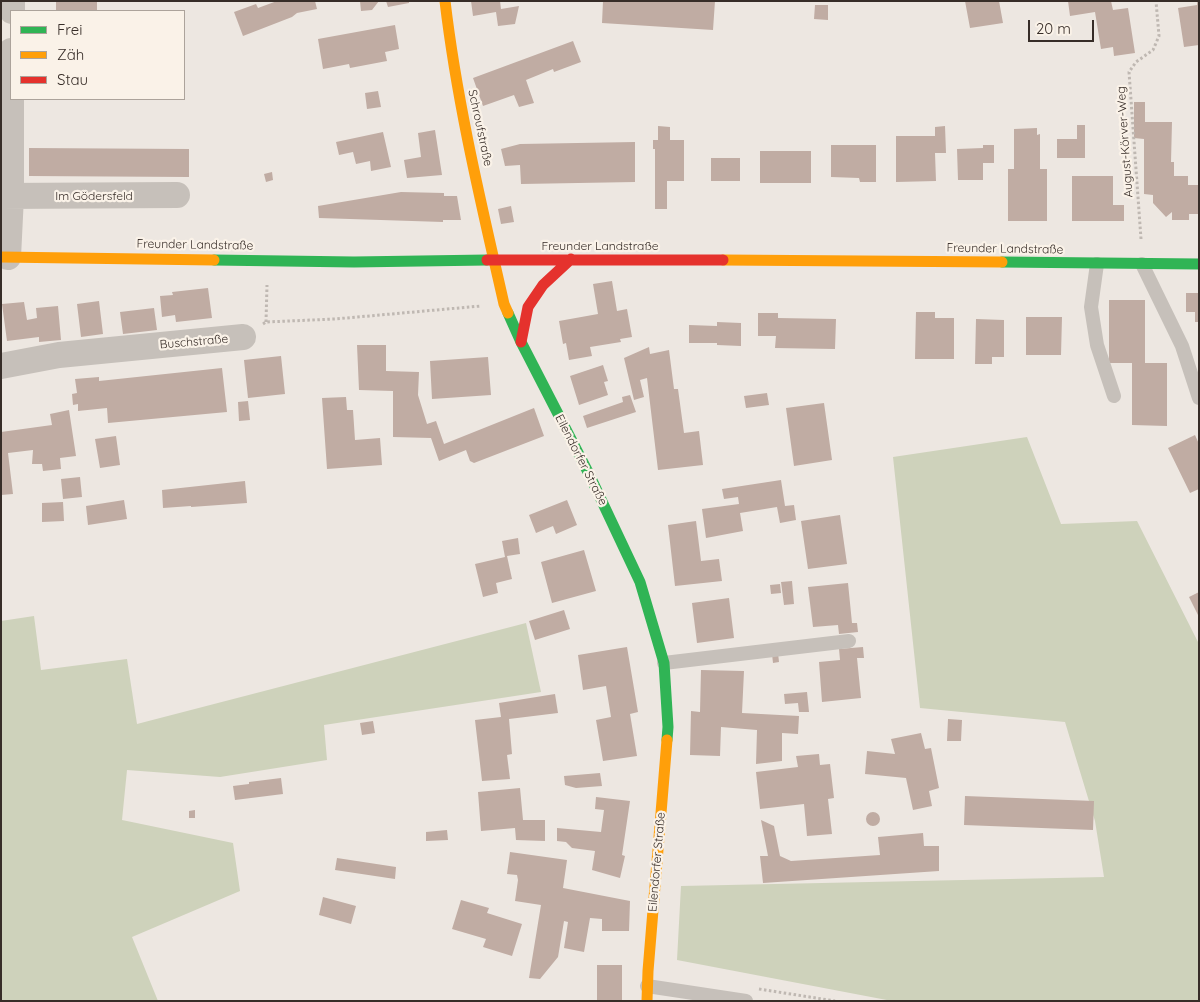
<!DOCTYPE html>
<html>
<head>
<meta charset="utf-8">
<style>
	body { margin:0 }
	#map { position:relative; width:1200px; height:1002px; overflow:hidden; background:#ede7e1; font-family:Quicksand,sans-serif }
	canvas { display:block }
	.frame { position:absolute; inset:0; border:2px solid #372d28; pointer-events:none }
	.legend { position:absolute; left:10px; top:10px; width:175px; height:90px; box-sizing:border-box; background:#faf2e8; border:1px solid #aca39b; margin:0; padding:6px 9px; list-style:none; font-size:15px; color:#372d28 }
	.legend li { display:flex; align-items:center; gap:10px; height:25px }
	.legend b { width:25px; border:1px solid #aca39b }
	.scale { position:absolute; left:1028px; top:20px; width:66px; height:22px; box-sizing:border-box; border:2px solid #372d28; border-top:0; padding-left:6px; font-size:15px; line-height:18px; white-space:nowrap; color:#372d28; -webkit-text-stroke:4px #faf2e8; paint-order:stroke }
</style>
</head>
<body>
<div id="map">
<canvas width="1200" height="1002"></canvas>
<div class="frame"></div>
<ul class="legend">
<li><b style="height:6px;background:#30b455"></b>Frei</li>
<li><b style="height:6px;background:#ff9f0a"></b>Zäh</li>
<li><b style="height:6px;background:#e5322d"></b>Stau</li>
</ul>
<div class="scale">20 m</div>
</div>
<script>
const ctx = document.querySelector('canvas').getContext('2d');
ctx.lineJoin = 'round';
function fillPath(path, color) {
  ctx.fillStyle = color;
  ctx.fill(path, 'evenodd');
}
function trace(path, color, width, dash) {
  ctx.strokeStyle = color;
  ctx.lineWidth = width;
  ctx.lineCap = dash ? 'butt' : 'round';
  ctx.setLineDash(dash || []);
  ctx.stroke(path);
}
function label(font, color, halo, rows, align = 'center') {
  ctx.font = font + ' Quicksand,sans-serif';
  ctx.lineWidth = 4.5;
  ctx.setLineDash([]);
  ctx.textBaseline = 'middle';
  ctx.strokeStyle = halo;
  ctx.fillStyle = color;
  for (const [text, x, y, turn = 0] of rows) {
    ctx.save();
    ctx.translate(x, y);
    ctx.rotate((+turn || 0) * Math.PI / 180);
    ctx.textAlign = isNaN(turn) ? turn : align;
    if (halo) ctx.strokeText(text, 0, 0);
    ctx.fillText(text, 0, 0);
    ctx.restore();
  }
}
fillPath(new Path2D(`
	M1027 437 1061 524 1137 521 1199 644V1001H892L677 960 681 886 1104 877 1095 821 1065 722 920 708 893 457Z
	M34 616 41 670 127 659 137 724 526 623 541 692 324 725 327 760 220 777 127 770 122 820 233 843 240 891 132 937 158 1001H1V621Z`), '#ced2bb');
fillPath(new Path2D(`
	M56 1H97V11H56Z
	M277 1H315L317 9 297 13 292 17 243 36 234 12 256 4 258 8Z
	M360 1H379L372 10 361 11Z
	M386 1H409V3L388 7Z
	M471 1H500L501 9 519 6 515 24 498 26 496 12 473 16Z
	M603 1H715L713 30 602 23Z
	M965 1H999L1003 23 970 28Z
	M1068 1H1111L1113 10 1128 8 1135 53 1114 56 1113 47 1101 49 1095 12 1070 16Z
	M1197 1H1199V45L1184 47 1178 8 1197 5Z
	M815 5H828V20L814 19Z
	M395 25 399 49 385 52 387 61 350 68 349 64 323 69 318 39Z
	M573 41 581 62 554 72 553 69 526 80 534 103 519 107 514 95 483 106 473 78Z
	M378 91 381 107 367 109 365 93Z
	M1134 102H1145V122H1172L1171 162H1174V176H1188V185H1199V214H1189V220H1172V212L1166 217 1153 203V195L1144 194V139L1134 138Z
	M1077 125H1085V158H1057V139H1077Z
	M658 126 670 127V140H684V181H667V209H655V149H653V140H658Z
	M945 126 946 153H935L936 181 896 182V136H935V127Z
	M1037 128V135L1040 134V169H1047V221H1008V169H1014V129Z
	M435 130 442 175 407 178 404 160 421 157 418 133Z
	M383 132 391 167 371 171 370 161 356 164 353 152 339 155 336 142Z
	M635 142V182L521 184 520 165 505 166 501 149 520 144Z
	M831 145H876V182H860L859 178 831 177Z
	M983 145H994V163H983V180H958L957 149 983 148Z
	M29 148 189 149V177L29 176Z
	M760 151H811V183H760Z
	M711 158H740V181H711Z
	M272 172 273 180 266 182 264 174Z
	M1072 176H1113V205H1124V221H1072Z
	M401 192 444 193V196H457L461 220H443V222L319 218 318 206Z
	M511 206 514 222 501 224 498 209Z
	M612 281 617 311 627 309 632 337 620 339 621 342 590 347 592 356 569 360 566 343 563 344 559 321 598 314 593 284Z
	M208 288 212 318 176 322 175 315 162 317 160 296 173 295 172 292Z
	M1186 293H1199V322H1195V312H1186Z
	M1109 300H1145V363H1167V426L1132 425V363H1109Z
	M99 301 103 334 81 337 77 304Z
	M24 302 27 320 37 318 36 308 58 306 61 340 39 342V337L7 341 2 304Z
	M154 308 157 330 123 334 120 312Z
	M916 312H935V318H954V359H915Z
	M758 313H778V318L836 319 835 349 775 348 776 336H758Z
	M1026 317H1062L1061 355H1026Z
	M976 319 1004 320V357H992V364H975Z
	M717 322 741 323V346L717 345V343H689V325L717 326Z
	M357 345H386V371L419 372 418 395 427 424 436 421 444 444 534 408 544 436 474 463 470 461 466 450 439 461 431 438 393 437V391L359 390Z
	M649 347 650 354 669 350 674 389H678L684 433 699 431 703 465 658 470 647 378 640 380 644 397 634 400 624 358Z
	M281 356 285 394 248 398 244 360Z
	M488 357 491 395 432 399 430 361Z
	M603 365 608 381 604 382 608 395 579 405 570 376Z
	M222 368 227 412 108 423 107 408 78 411V404L73 405 72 394 77 393 75 379 99 377V381Z
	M767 393 769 405 746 408 744 396Z
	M630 395 636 412 587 428 583 416 623 402 622 397Z
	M346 397 347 410H353L355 440 380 438 382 465 327 469 322 398Z
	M248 401 250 420 239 421 238 402Z
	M824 403 832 460 794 466 786 408Z
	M69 410 76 456 60 458 61 469 43 471 42 464H32L33 450 8 453 13 494 1 495V432L52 425 50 414Z
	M1195 435 1199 444V489L1190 493 1168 448Z
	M116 436 120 465 100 468 95 439Z
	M80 477 82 497 63 499 61 479Z
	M781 480 785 506 794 505 796 520 780 523 777 507 740 513 743 531 706 538 702 509 739 504 738 497 724 499 722 489Z
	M245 481 247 503 191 507V506L163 508 162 490Z
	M124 500 127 519 88 525 86 506Z
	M567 500 577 525 556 534 553 526 536 533 529 515Z
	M63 502 64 521 42 522V503Z
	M840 515 847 564 808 569 801 521Z
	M696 521 701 561 719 559 722 581 675 586 668 525Z
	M518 538 520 554 507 556 512 579 496 583 498 593 483 597 475 564 505 557 502 541Z
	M584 550 596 591 552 603 541 562Z
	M792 581 794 604 784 605 781 582Z
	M848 583 852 623H857L858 632 839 634 838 625 813 627 808 587Z
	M780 584 781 593 771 594 770 585Z
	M1199 592V617L1189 597Z
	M729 598 734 638 697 643 692 603Z
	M564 610 570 629 535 640 529 621Z
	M627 647 638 712 630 714 637 756 603 761 596 720 611 717 606 686 583 690 578 655Z
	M863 647 864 658H857L861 698 822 702 819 662 840 660 839 649Z
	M778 653 779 662 773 663 772 654Z
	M701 670 744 671 742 713 799 716 798 734 782 733V761L756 764 757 730 721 727 720 756 690 755 691 711 700 712Z
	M807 692 809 712H799L798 703 785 704 784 694Z
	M555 694 558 713 509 719 512 754 507 755 510 779 482 781 475 720 501 717 499 703Z
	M948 719 962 720 961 741H947Z
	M373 721 375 733 362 735 360 723Z
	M921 733 925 749 931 748 939 788 929 791 932 806 913 810 906 778 865 774 867 751 895 754 891 739Z
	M819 754 820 765 830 764 834 798 828 799 832 834 807 836 804 804 760 809 756 772 798 767 796 756Z
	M600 773 602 786 576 788 565 785 564 776Z
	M281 778 283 794 235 800 233 786 249 784V782Z
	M520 788 523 820H545V841L516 840 515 828 481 831 478 792Z
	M965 796 1094 801 1093 830 964 825Z
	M596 797 630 801 622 855 625 856 620 878 592 870 595 851 572 848 566 842 557 841V828L601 832 604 810 595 809Z
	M195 810V818H189V811Z
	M866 819a7 7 0 1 1 14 0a7 7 0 1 1-14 0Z
	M761 820 774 826 780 856 791 861 880 855 878 837 923 833 924 846H939V871L763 883 760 856H768Z
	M447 830 448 840 426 841V832Z
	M510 852 567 860 563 888 630 901 629 931H602V919L590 918 584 952 564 948 568 922 564 921 558 957 540 979 529 978 541 905 515 901 518 880 517 875 507 874Z
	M337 858 396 867 395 879 335 870Z
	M323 897 356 906 351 924 319 915Z
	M461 900 489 908 487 913 522 924 512 956 483 947 486 939 452 929Z
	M597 965H622V1001H597Z`), '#c0aca3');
trace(new Path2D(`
	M1141 239 1129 72 1136 62 1153 50 1159 36 1156 1
	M266 322 267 285
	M263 324 266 322 335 319 481 306
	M759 989 835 1001`), '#bfb8b2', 3, [2.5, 2.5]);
trace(new Path2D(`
	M1097 264 1091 307 1097 345 1114 396
	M1142 264 1182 346 1199 398
	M664 663 849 641
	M647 986 746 1001`), '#c6c0ba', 14);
trace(new Path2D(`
	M12 11V1
	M1 196 177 195
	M8 257 11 196V51
	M1 366 59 355 243 337`), '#c6c0ba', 26);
trace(new Path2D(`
	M214 260 354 262 487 260
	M1002 262 1199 264
	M508 313 521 342 590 476 640 582 664 663 668 727 667 740`), '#30b455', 11);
trace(new Path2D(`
	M445 1C457 103 481 203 504 304L508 313
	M1 257 214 260
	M723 260 1002 262
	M647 1001 648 971 667 740`), '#ff9f0a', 11);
trace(new Path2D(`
	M487 260H723
	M521 342 528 307 543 285 571 259`), '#e5322d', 11);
label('12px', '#372d28', '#faf2e8', [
	["Schroufstraße",480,128,78],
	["August-Körver-Weg",1125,142,-94],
	["Im Gödersfeld",94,196],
	["Freunder Landstraße",195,245,1],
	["Freunder Landstraße",600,246],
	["Freunder Landstraße",1005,249,1],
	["Buschstraße",194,342,-5],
	["Eilendorfer Straße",581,460,63],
	["Eilendorfer Straße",657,862,-85]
]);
</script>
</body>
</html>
